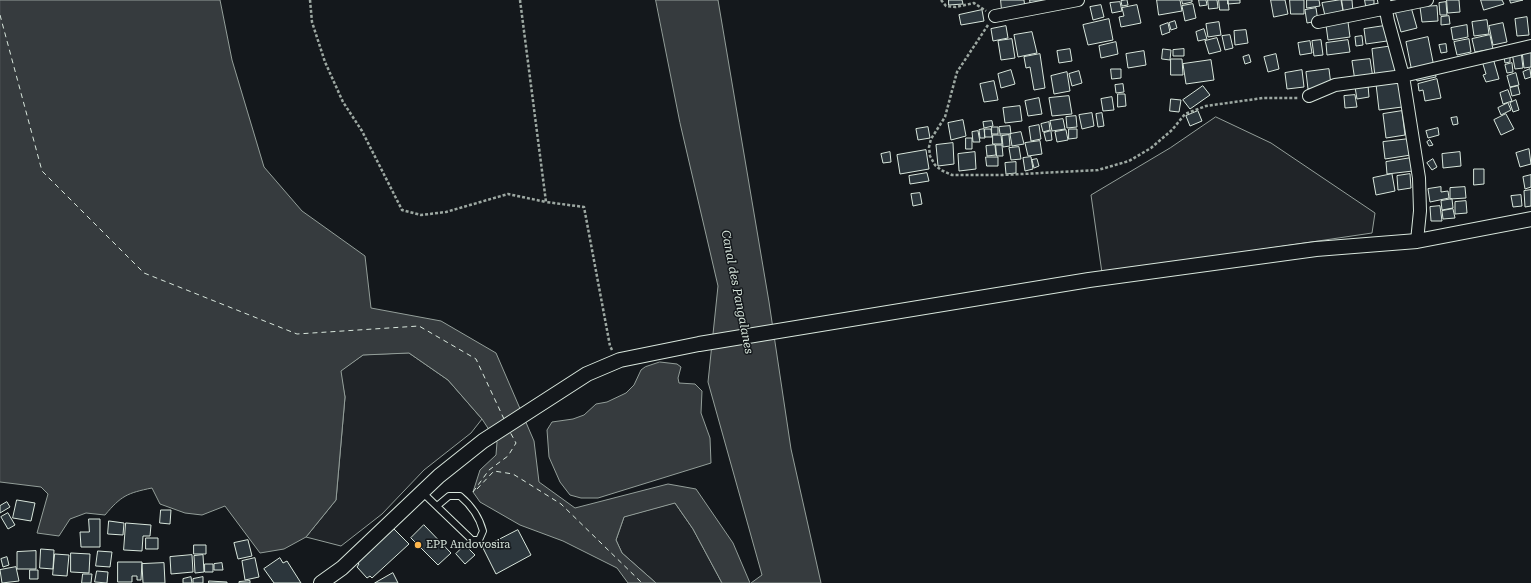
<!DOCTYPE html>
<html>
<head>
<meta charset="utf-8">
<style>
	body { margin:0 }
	canvas { display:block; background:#14181c }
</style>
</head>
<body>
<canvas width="1531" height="583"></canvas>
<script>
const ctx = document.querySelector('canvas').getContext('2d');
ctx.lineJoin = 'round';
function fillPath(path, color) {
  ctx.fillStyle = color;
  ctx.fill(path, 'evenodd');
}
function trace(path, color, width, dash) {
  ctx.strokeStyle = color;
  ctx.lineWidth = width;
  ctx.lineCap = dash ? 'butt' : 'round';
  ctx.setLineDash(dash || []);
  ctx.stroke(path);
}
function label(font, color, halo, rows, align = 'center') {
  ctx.font = font + ' "Roboto Serif",serif';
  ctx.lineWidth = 3;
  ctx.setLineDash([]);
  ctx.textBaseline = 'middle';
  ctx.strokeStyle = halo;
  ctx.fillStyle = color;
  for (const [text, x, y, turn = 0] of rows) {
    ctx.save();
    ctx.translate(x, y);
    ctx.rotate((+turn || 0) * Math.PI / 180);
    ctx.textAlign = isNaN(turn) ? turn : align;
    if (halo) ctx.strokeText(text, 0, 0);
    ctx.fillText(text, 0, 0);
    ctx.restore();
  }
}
const green = new Path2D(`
	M1216 117 1271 143 1375 213 1372 233 1102 273 1091 195 1170 148Z
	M409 353 448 380 482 419 471 433 424 470 382 514 341 546 306 537 336 500 345 397 340 371 363 355Z
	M675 503 693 529 722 583H656L622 553 616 540 624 517Z`);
fillPath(green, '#202428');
trace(green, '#939e99', 1);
const water = new Path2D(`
	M0 0H220L232 60 264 167 302 211 365 256 371 308 441 321 496 353 534 441 539 482 575 508 668 484 696 489 733 543 750 583H722L693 529 675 503 624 517 616 540 622 553 656 583H628L617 568 563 541 520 525 480 502 473 492 480 470 496 455 497 442 482 419 448 380 409 353 363 355 341 371 345 397 336 500 306 537 284 549 260 553 225 506 202 515 185 513 160 504 152 488C127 493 121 496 105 515L86 513 70 519 59 536 37 533 48 494 41 487 0 482Z
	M656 0H718L769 302 791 449 821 583H751L762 575 708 382 718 286 680 123Z
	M660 362 677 364 681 367 678 378 679 383 695 384 702 391 701 413 710 438 711 463 598 498H581L570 495 560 482 549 457 547 430 552 422 573 419 584 415 596 404 607 402 626 393 634 385 641 370 645 367Z`);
fillPath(water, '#363b3e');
trace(water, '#939e99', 1);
trace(new Path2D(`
	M0 15 42 171 144 273 297 334 419 326 476 359 504 419
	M477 489 494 471 513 474 561 504 642 583
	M473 492 489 470 508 456 516 443 510 432`), '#d8e6dc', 1, [5, 4]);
const building = new Path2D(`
	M949 0H962L963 4 949 5Z
	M1001 0H1024L1025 8 1002 11Z
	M1030 0H1050L1031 6Z
	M1127 0 1128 5 1122 6 1121 1Z
	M1157 0H1180L1182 11 1159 15Z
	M1182 0H1192V2L1183 4Z
	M1199 0H1206L1207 5 1200 6Z
	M1208 0H1217L1218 8 1209 9Z
	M1219 0H1228L1229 10H1220Z
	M1228 0H1240V3L1228 4Z
	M1271 0H1285L1288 14 1274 17Z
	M1290 0H1304V14H1291Z
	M1307 0H1319L1320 6 1307 8Z
	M1341 0 1344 16 1326 20 1322 3Z
	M1342 0H1352L1353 13 1344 14Z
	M1365 0H1374V4L1366 6Z
	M1447 0H1459L1460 12 1448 13Z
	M1481 0H1502L1504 4 1484 10Z
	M1510 0H1523L1511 3Z
	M1120 2 1122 11 1112 13 1110 3Z
	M1446 2 1447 15H1440L1439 3Z
	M1193 4 1196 18 1185 21 1182 6Z
	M1101 5 1104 17 1093 20 1090 7Z
	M1137 5 1141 23 1121 27 1119 17 1124 16 1122 8Z
	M1437 6 1438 21 1422 22 1420 7Z
	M1411 7 1417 28 1401 32 1395 11Z
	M1316 8 1318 21 1307 23 1305 10Z
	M982 10 984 21 961 25 959 15Z
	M1449 16 1450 24 1441 25V17Z
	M1527 17 1529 35 1517 36 1515 19Z
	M1109 19 1113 40 1088 45 1083 25Z
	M1487 20 1489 34 1474 36 1472 22Z
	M1175 21 1177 28 1171 30 1169 23Z
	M1219 22 1221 35 1208 37 1206 24Z
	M1348 22 1350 37 1328 40 1326 25Z
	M1168 23 1170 32 1162 35 1160 26Z
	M1503 23 1507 42 1493 45 1489 26Z
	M1467 25 1468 37 1453 40 1451 28Z
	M1006 26 1008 38 993 41 991 29Z
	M1384 26 1387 41 1366 44 1364 29Z
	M1204 29 1207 39 1198 41 1196 32Z
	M1246 30 1248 43 1235 45 1234 31Z
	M1032 32 1037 53 1018 57 1014 35Z
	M1230 35 1233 48 1225 50 1222 36Z
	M1490 35 1493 49 1475 52 1472 39Z
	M1362 36 1363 45 1356 46 1355 37Z
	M1428 37 1434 67 1412 72 1406 42Z
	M1217 38 1221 51 1209 54 1205 41Z
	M1012 39 1015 58 1001 60 998 41Z
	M1469 39 1471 52 1457 55 1454 42Z
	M1321 40 1323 55 1314 56 1312 41Z
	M1348 40 1350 52 1327 55 1326 43Z
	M1310 41 1312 53 1300 55 1298 43Z
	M1116 42 1118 54 1101 58 1099 46Z
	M1446 44 1447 52 1441 53 1439 45Z
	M1393 46 1397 74 1375 77 1372 49Z
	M1070 49 1072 61 1059 63 1057 51Z
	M1163 49 1171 50 1170 60 1162 59Z
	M1184 49V56H1173V50Z
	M1531 50V67L1524 68 1522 51Z
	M1144 51 1146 65 1128 68 1126 54Z
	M1521 51 1523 68 1515 69 1512 53Z
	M1040 54 1045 88 1034 90 1030 67 1026 68 1024 57Z
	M1276 54 1279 69 1268 72 1264 57Z
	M1249 55 1251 62 1245 64 1243 57Z
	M1510 56V62L1505 63 1504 57Z
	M1493 58 1499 79 1486 82 1483 75 1486 74 1482 61Z
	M1171 59H1182L1183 75H1171Z
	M1370 59 1373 78 1355 81 1352 61Z
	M1211 60 1214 80 1186 84 1183 64Z
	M1512 63 1513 72 1507 73 1505 65Z
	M1111 69H1121V78L1112 79Z
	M1329 69 1331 85 1308 89 1306 72Z
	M1530 69 1531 77 1525 79 1523 72Z
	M1011 70 1015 84 1001 88 998 74Z
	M1302 70 1304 87 1287 89 1285 73Z
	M1435 70 1436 77 1417 81 1415 74Z
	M1079 71 1082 83 1072 86 1069 74Z
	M1067 72 1070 91 1054 94 1051 76Z
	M1516 73 1519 85 1510 87 1507 76Z
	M1437 79 1441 98 1425 101 1423 90 1419 91 1418 84Z
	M994 81 998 100 984 102 980 84Z
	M1399 81 1402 107 1379 110 1376 84Z
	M1123 84 1124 92 1116 93 1115 85Z
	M1368 85 1369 97 1357 99 1355 87Z
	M1203 86 1210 95 1190 109 1183 100Z
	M1518 86 1520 94 1512 96 1510 88Z
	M1508 90 1512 101 1503 104 1500 93Z
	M1118 94H1125L1126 106 1118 107Z
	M1355 95 1357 107 1345 108 1344 96Z
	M1069 96 1072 114 1052 116 1049 98Z
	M1112 97 1114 110 1103 111 1101 99Z
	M1039 98 1042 114 1028 116 1025 101Z
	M1171 99 1181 100 1179 112 1170 111Z
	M1516 100 1519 110 1513 112 1510 103Z
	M1508 103 1511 110 1501 115 1498 108Z
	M1020 106 1022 121 1005 123 1003 108Z
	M1198 111 1202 121 1190 126 1186 116Z
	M1402 111 1405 135 1386 138 1383 114Z
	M1092 113 1094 126 1082 129 1079 115Z
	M1102 113 1104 126 1098 127 1096 114Z
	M1506 114 1514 129 1501 135 1494 120Z
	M1076 116 1077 127 1067 128 1066 117Z
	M1457 117 1458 124 1453 125 1451 118Z
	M1063 119 1065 129 1052 131 1050 121Z
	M963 120 966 136 951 140 948 123Z
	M992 121 993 126 984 128 983 122Z
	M1049 122 1050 130 1043 132 1041 124Z
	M1039 125 1041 139 1031 141 1029 127Z
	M1010 126 1011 134H1000L999 127Z
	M928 127 930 138 918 140 916 129Z
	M992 127H998V134H992Z
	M1438 128 1439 135 1428 138 1426 131Z
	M984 129 985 138H980L979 130Z
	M985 129H991L992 137H985Z
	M1069 129H1077V138L1069 139Z
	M1066 130 1068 140 1057 142 1055 132Z
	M978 131 980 142H973L972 132Z
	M1051 131 1052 140 1046 141 1044 133Z
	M1021 132 1024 144 1012 146 1010 134Z
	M993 135H1001L1002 144H993Z
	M1009 135 1010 146 1003 147 1002 136Z
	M966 138H972V149H966Z
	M1409 139 1411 155 1385 159 1383 142Z
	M1430 140 1433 145 1429 146 1427 142Z
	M1040 141 1042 154 1028 156 1025 143Z
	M953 143 954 164 938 166 936 145Z
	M995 145 996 155 987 156 986 146Z
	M996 145H1002L1003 156H997Z
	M1019 147 1021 159 1011 160 1009 148Z
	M1529 149 1531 164 1520 167 1516 153Z
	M926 150 929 169 900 174 897 155Z
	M890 152 891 162 883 163 881 154Z
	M975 152 976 169 959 171 958 154Z
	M1460 152 1461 166 1443 168 1442 154Z
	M986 157H998V166H987Z
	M1031 157 1033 169 1025 171 1023 158Z
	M1411 158 1413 171 1387 174 1386 162Z
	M1037 159 1039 166 1034 168 1032 160Z
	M1433 159 1437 167 1432 170 1427 163Z
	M1016 162V173L1006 174 1005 163Z
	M1474 169H1484V184L1474 185Z
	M927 173 929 181 910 184 909 176Z
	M1392 174 1395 191 1376 195 1373 178Z
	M1410 174 1411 188 1398 190 1397 176Z
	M1531 175V187L1525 189 1523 177Z
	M1441 187V192L1448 191 1449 198 1430 202 1428 189Z
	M1465 187 1466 198 1450 199V188Z
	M1531 190V206L1525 207 1524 191Z
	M920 193 922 204 913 206 911 194Z
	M1521 195 1522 206 1513 207 1511 196Z
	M1452 199 1453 208 1442 210 1441 201Z
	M1466 201 1467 213 1455 214V202Z
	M1440 206 1442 221H1431L1430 207Z
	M1453 209 1455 218 1443 219 1442 211Z
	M17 500 35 503 31 521 13 518Z
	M7 502 10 507 0 513V506Z
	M161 510H171L170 524 160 523Z
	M8 513 15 525 8 529 1 517Z
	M89 519H100V547H81L80 532H89Z
	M109 521 124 523 123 535 108 534Z
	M126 523 151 525 150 536H143L142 551 124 550Z
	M424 525 451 553 438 565 411 538Z
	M394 529 409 544 372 578 370 576 367 578 357 567 359 564 358 563Z
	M518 530 531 555 496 574 483 548Z
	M146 538H158V549H146Z
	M248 540 252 556 238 559 234 543Z
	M194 545H206V554H194Z
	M465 545 475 555 465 564 456 554Z
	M41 549 54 550 53 569 40 568Z
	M36 551V569H17V552Z
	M98 551 112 552 110 567 96 566Z
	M71 553 90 554 89 573 71 572Z
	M55 554 69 555 67 576 53 575Z
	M192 555 193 572 171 574 170 557Z
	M203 555 204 572 195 573 194 556Z
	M7 557 9 565 3 567 1 559Z
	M255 558 259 577 245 580 242 561Z
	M280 558 283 563 287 561 301 583H274L264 569Z
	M118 562H142L141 580H137V576H132V582H118Z
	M164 563 165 583H143L142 564Z
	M222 563 223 570H214V564Z
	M205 564H213V572H205Z
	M16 567 19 581 2 583 0 570Z
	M30 570H38V579H30Z
	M97 571 108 572 107 583 95 582Z
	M393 573 398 583H375Z
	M83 574H92L91 583H82Z
	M191 577 192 583H183V579Z
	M203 577V583H193V579Z
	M209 581 227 582V583H209Z
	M250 581V583H239V582Z`);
fillPath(building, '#2c363c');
trace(building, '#d8e6dc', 1);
const service = new Path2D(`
	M423 493 472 540H479L483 531C479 516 472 506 460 496H449L437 506`);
const minor = new Path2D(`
	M1384 0 1388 21 1403 76 1419 178 1420 211 1417 241
	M995 16 1078 0
	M1318 22 1427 0
	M1309 96 1335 85 1403 76 1531 46`);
const tertiary = new Path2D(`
	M321 583 342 568 439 476 483 441 587 374 620 360 699 344 1089 280 1316 249 1417 241 1531 219`);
trace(service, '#d8e6dc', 8);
trace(minor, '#d8e6dc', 14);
trace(tertiary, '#d8e6dc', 16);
trace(new Path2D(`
	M310 0 312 22 325 62 343 102 362 131 402 210 421 215 446 212 508 194 546 202
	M520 0 546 202 584 207 610 346 612 350
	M941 0 946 6 956 7 974 3 986 11
	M988 25 957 72 945 117 931 139 929 147 930 156 935 165 941 170 952 175H1003L1098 170 1129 161 1151 148 1172 130 1185 114 1206 106 1263 98H1299`), '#9da8a2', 2.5, [3, 2]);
trace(service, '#14181c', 6);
trace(minor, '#14181c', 12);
trace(tertiary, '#14181c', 14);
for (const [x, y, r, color] of [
	[418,545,4,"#ffb74d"]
]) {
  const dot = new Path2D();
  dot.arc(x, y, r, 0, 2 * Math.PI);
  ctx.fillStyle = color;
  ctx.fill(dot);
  trace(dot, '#14181c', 1.5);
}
label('11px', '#d8e6dc', '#14181c', [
	["EPP Andovosira",426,545]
], 'left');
label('italic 12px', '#d8e6dc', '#14181c', [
	["Canal des Pangalanes",737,292,79]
]);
</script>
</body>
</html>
